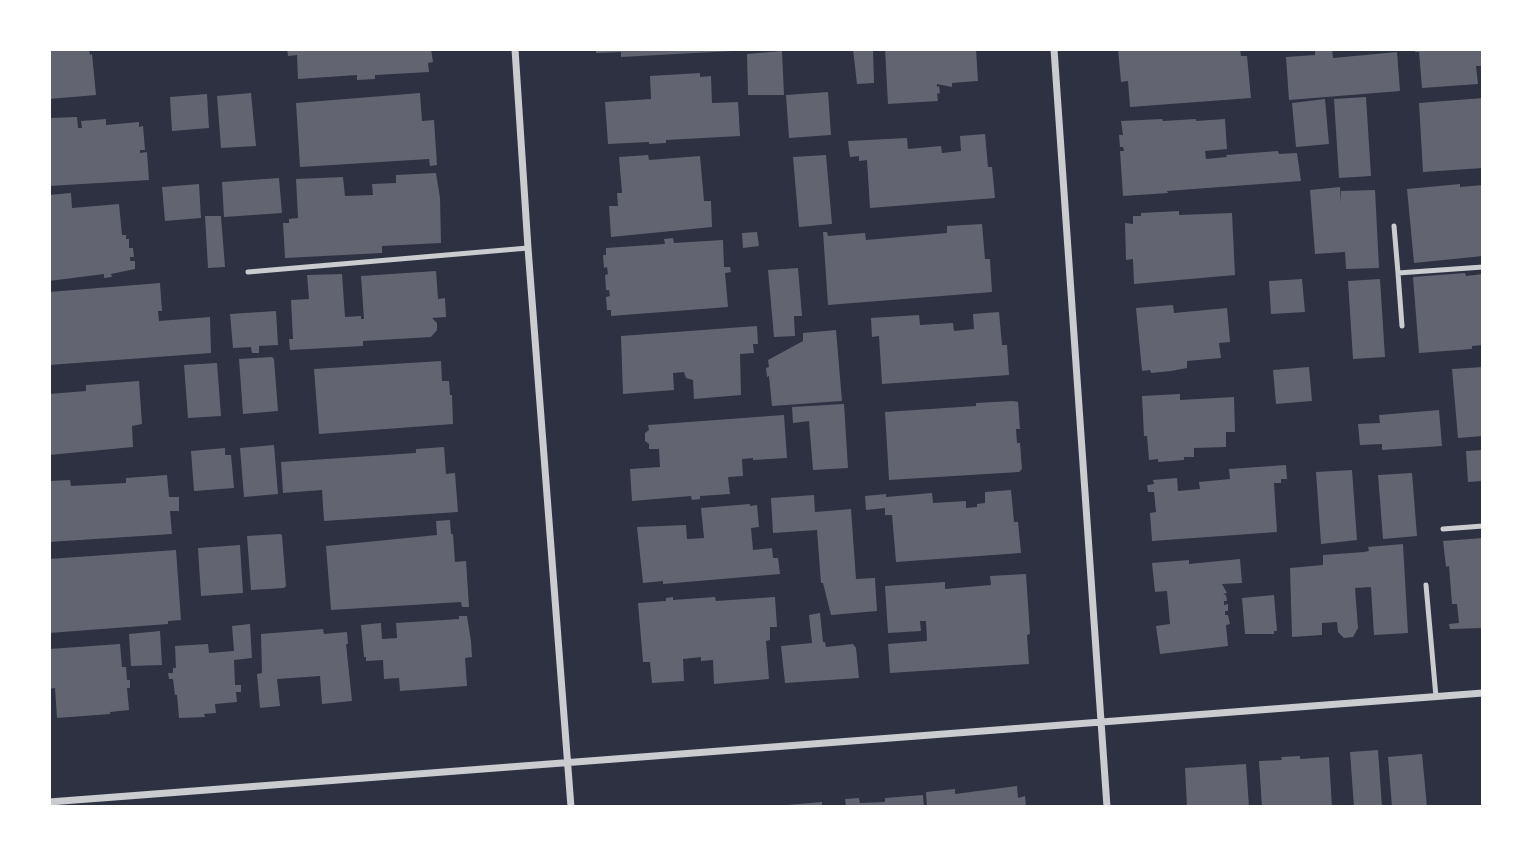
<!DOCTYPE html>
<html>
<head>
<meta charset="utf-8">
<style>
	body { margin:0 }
	#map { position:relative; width:1532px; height:856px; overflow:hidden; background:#2d3142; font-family:Montserrat,sans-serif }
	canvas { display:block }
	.frame { position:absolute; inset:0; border:51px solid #fff; pointer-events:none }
</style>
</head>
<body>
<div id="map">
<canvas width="1532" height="856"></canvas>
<div class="frame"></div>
</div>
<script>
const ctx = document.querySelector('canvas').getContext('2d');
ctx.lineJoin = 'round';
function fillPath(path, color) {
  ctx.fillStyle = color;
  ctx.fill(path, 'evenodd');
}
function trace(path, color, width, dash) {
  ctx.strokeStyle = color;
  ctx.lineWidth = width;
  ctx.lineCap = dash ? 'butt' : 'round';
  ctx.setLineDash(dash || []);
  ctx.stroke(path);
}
fillPath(new Path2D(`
	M49 49H89L90 55 92 54 96 95 49 99Z
	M287 49H431L433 62 428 63 429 72 375 75V79L357 80V75L298 79 297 55 288 56Z
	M596 49H732V51L621 57V52L596 53Z
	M853 49H873L874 83 857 84Z
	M885 49H976L978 81 952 83V87L937 84V87L939 86 940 93 937 94 938 101 888 104Z
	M1118 49H1240L1241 56H1247L1251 98 1130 107 1128 81 1121 82Z
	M1315 49H1332L1333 58 1397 52 1400 91 1289 100 1286 57 1315 55Z
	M1415 49H1483V66H1476L1478 84 1422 88 1419 52H1415Z
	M782 51 784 95H748L747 54Z
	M700 73V77L711 76 712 103 738 102 740 136 666 140V143L649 144V142L608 144 605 102 651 99 650 76Z
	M828 92 831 135 789 138 786 95Z
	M251 93 256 146 221 148 217 96Z
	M420 93 422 121 434 120 437 165 430 166 429 159 300 167 296 103Z
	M207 94 209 128 172 131 170 97Z
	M1366 97 1371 176 1339 178 1334 99Z
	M1483 98V168L1423 172 1419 103Z
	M1325 99 1329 144 1296 147 1292 103Z
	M77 117 78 128H82L81 121 106 119V125L139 122V127L143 126 145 150H140V153L147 152 149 180 49 186V118Z
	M1162 119 1163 121 1196 119V121L1225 119 1227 149 1205 151 1206 159 1227 157 1226 155 1278 151 1279 154 1297 153 1301 181 1167 191 1168 193 1123 196 1120 151H1124L1123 147H1120L1119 135H1123L1121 121Z
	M985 134 988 167H992L995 198 870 208 867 160 859 161V156L850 157 848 141 907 138 908 149 941 146 942 153 961 151 960 136Z
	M648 155 649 160 700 156 704 201H711L712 227 611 237 609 206H618L617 193H622L619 157Z
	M826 155 832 224 799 227 793 157Z
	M436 173 440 198 441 243 382 246V253L285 258 283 223H289V219L298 218 296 179 343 177 345 196 373 195 372 184 396 183V175Z
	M279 178 282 213 224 217 222 182Z
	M199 184 201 218 165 221 162 187Z
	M1460 184V187L1483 185V256L1414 263 1407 189Z
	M1340 187 1341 203V191L1375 190 1379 268 1346 269 1345 252 1315 254 1310 190Z
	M71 193 72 208 119 204 122 235H126V239H129V248H133L134 257H130V261H135V269L111 274 112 277 104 278V274L49 281V195Z
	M1179 211V215L1232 213 1235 275 1134 284 1133 259 1126 260 1125 223 1133 224V216H1141V213Z
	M205 216H221L225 267 208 268Z
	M982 224 985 259H990L992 292 828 305 823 232H827L828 236 865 233 866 240 947 233V226Z
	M757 232 759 246 743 248 742 233Z
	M673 238 674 243 723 240 724 267H730L731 272 725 273 728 307 611 316V310H607L606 297 610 296 609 290H606L605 275 608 274 607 267 604 268 603 255H606V248L665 244 664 239Z
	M798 268 802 316H794L795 336 774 337 768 270Z
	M436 271 438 299 445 298 446 317 432 318 437 323V330L431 337 363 341V346L290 350 289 339H293L291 300 309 299 307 275 342 274 345 317 361 316V319H364L361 276Z
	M1465 273 1466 276 1483 274V345L1472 346V349L1419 353 1413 277Z
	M1302 279 1305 312 1271 314 1269 281Z
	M1380 279 1385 357 1353 359 1348 281Z
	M160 283 162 311H158L159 321 210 317 211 353 49 365V292Z
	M1173 305 1174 313 1227 308 1230 342 1219 343 1221 358 1187 361V368L1171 371 1151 373 1150 370 1142 371 1136 308Z
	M276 311 278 345 259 346V353H252L251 347 233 348 230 314Z
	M999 312 1002 345H1007L1009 375 882 384 879 336 872 337 871 318 919 315 920 325 953 323 954 331 974 329 973 314Z
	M757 326 758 344H753L754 353 740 354 741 395 694 399 693 380 686 378 684 372 673 373 674 390 623 394 621 336Z
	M836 330 842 401 772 406 769 376 767 377 766 368 769 367 768 360 803 341V333Z
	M272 357 274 359 278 411 243 414 239 359Z
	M441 361 442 381H449L450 395H452L453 424 319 434 314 369Z
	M217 363 221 416 188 418 184 365Z
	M1309 367 1312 401 1276 404 1273 370Z
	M1483 367V436L1458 438 1452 369Z
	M139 381 142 424 132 426 133 447 49 455V394L86 391V385Z
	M1180 394V400L1234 397 1235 432H1226V447L1194 448V457H1184V460L1158 462V459L1149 460 1147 436H1144L1142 396Z
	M1013 401 1018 402 1020 429H1016L1017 443H1020L1022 469 1019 472 889 480 885 412 976 406V403Z
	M844 404 848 468 813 470 809 421 793 423 792 407Z
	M1439 410 1442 446 1382 450V444L1360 445 1358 424 1380 423 1379 415Z
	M784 415 787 458 753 460V458L742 459 743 476 728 477 730 494 700 496V499L692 500 691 496 632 501 630 469 660 467 659 449H649V444L645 441V433L649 430 648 425Z
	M274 445 278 494 244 497 240 448Z
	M444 447 446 474 455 473 458 512 324 521 322 490 283 493 281 462 416 453V449Z
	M225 448V455H231L234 488 194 491 191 451Z
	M1483 450V481L1468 482 1466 451Z
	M1286 465 1287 479H1281V483H1274L1277 532 1152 541 1150 513 1156 512 1154 492H1148L1147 485 1154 484 1153 480 1177 478 1178 491 1200 489 1199 482 1230 479 1229 469Z
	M1352 470 1357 540 1321 544 1316 472Z
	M1412 473 1417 536 1383 539 1378 475Z
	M167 475 169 497H179V511H170L172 534 49 542V481L70 480 71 486 126 483V478Z
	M1011 490 1014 522H1018L1021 553 896 562 892 515H885V508L866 510 865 496 886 494V497L932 493 933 503 966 501V508L977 507V504L985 503V492Z
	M814 495 815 512 851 509 856 579 875 578 877 611 831 615 823 583H821L817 530 773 533 771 498Z
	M750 504V506L757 505 759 527 751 528 753 550 772 548 773 558H778L780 574 663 584V581L643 583 637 527 686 525 687 539 704 538 701 508Z
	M450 520 451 534H453L455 562 466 561 469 607H462L461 602 331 610 326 546 437 535 436 521Z
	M280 534 282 535 286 586 284 588 251 590 247 536Z
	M1483 538V628L1450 629 1449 624 1459 623 1457 604H1452L1449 566 1446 567 1443 541Z
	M1403 544 1408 633 1374 635 1371 587 1355 588 1358 628 1353 637 1344 638 1338 632 1337 622 1322 623V635L1292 637 1290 568 1323 565V555L1364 552 1369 551 1368 547Z
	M240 545 243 593 201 596 198 548Z
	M176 550 181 620 168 621V624L49 633V559Z
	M1240 559 1242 583 1222 584 1227 593 1223 594 1226 595 1227 601H1224V605L1228 604V611H1225V615H1228L1230 624 1226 625 1228 646 1160 654 1156 626 1170 624 1167 591 1155 592 1152 563 1189 560V564Z
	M1026 574 1030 634 1027 635 1029 664 890 673 888 644 927 641 926 621H920L921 631 888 633 885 586 945 582V589L991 585 990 576Z
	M1274 595 1277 631H1274V634H1245L1242 598Z
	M673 597V600L715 597 716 601 775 597 777 627H770V640L766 641 769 679 714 684 713 660 701 661V657L683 659 684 681 652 683 650 662H643L638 603 666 601V598Z
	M820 613 823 642H825L826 647 853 644 856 648 859 678 785 683 781 646 812 643 809 615Z
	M459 616H467L471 641 472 657 465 658 467 686 400 691 399 678 384 679 383 660 366 661V657H364L361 625 381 623 382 639 397 638 396 623 459 619Z
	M250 624 252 658 234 660 235 685H241V692H236L237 702 215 704 216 713 204 714 205 717 179 718 177 695H175L173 679H169L168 673H173V668H176L175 646 208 644 209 653 234 651 232 626Z
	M323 629 324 634 347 632 348 644H346L352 701 322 704 320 676 277 679 280 706 260 708 257 674 262 673 261 634Z
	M160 631 162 665 131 666 129 634Z
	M120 644 122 667H126L127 680H130V688H127L129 710 110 712V714L57 718 55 688 49 689V649Z
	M1378 750 1382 807H1354L1350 752Z
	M1422 754 1427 807H1392L1388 757Z
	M1300 756V759L1329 757 1332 807H1262L1259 761 1282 760 1281 757Z
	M1246 764 1249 807H1187L1185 768Z
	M1017 786 1018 798 1025 796 1026 807H927L926 792 955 789V794Z
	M923 795 924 807H846L845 799 859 798 860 803 885 802V798Z
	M822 802V807H787V805Z`), '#626471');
trace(new Path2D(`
	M1394 226 1398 273 1483 267
	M248 272 528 248
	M1398 273 1402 326
	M1443 529 1483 526
	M1426 585 1436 697`), '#caccd0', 5);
trace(new Path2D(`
	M515 49 528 248 571 807
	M1054 49 1107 807
	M49 802 1483 693`), '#caccd0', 7);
</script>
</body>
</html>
